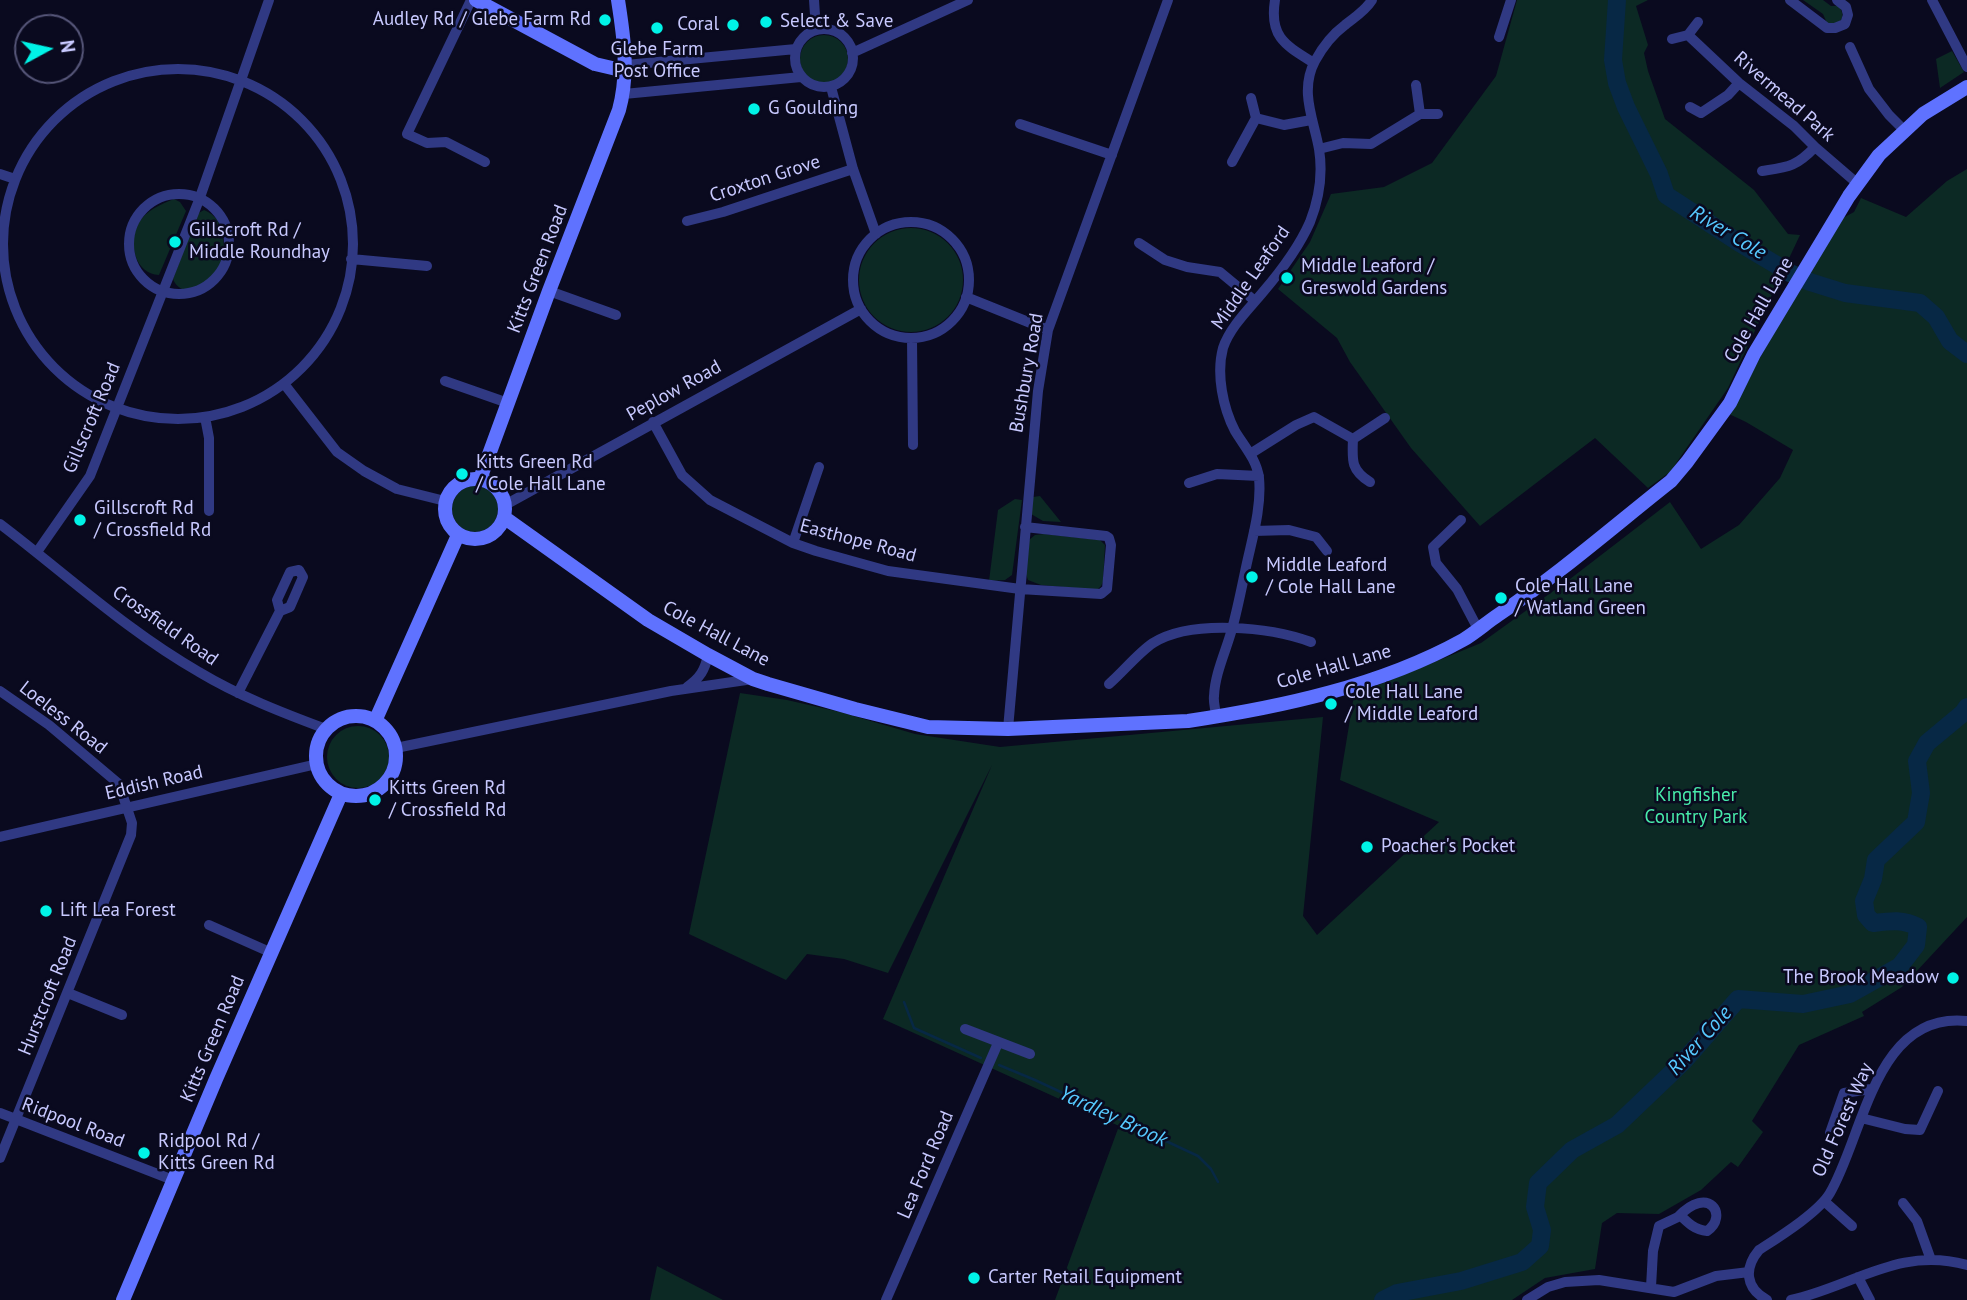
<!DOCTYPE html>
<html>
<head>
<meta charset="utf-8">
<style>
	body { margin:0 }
	#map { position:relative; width:1967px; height:1300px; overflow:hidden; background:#0a0a1f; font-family:"PT Sans",sans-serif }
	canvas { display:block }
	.north { position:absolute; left:14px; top:14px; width:70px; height:70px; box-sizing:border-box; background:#0a0a1f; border:2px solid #565679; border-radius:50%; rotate:82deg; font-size:19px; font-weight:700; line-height:28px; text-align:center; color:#c8c9ff }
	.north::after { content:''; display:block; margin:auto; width:24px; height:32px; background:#00f3e7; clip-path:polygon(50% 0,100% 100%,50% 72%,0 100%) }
</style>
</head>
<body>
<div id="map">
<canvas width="1967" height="1300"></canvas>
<div class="north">N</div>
</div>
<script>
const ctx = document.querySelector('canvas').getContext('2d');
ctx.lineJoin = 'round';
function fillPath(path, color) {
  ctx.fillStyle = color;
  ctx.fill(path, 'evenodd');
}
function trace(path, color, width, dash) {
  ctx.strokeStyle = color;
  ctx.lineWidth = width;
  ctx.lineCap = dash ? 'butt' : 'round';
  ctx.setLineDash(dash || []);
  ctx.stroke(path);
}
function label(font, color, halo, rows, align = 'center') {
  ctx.font = font + ' "PT Sans",sans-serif';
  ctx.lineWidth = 5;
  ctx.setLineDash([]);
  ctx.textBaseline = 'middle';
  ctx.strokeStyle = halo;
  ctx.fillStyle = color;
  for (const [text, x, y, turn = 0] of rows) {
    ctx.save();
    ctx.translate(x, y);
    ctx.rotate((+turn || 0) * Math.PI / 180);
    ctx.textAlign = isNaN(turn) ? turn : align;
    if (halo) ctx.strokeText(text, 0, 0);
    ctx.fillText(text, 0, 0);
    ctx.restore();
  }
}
fillPath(new Path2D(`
	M1517 0H1648L1636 6 1648 45 1644 53 1648 71 1665 119 1754 190 1788 234 1800 235 1728 388 1670 472 1648 488 1595 438 1480 526 1411 448 1350 362 1337 338 1278 289 1310 242 1331 194 1384 187 1432 163 1496 76Z
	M1803 0H1823L1831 6H1839C1843 13 1844 17 1839 23H1827L1823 14Z
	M800 59a24 24 0 1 1 48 0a24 24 0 1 1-48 0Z
	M1952 51 1964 72 1940 88 1936 59Z
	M1967 169V917L1902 987 1862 1012 1864 1016 1799 1045 1752 1121 1763 1132 1738 1167 1731 1162 1701 1190 1659 1214 1617 1213 1602 1223 1595 1269 1545 1278 1512 1300H1055L1119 1126 883 1019 992 765 888 973 844 959 807 954 786 980 689 934 740 693 787 700 840 712 915 734 1000 747 1323 717 1303 916 1317 935 1439 822 1340 780 1354 695 1481 643 1570 579 1670 502 1701 549 1739 525 1780 478 1793 450 1746 422 1729 414 1788 307 1798 294 1841 219 1854 212 1861 198 1906 217 1947 181Z
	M174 199 180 202 186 211 159 275C135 274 128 243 138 224 145 211 161 204 174 199Z
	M204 210C216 215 220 222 222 235 224 244 226 254 223 262 217 280 183 304 173 279L197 214Z
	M859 280a52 52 0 1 1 104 0a52 52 0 1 1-104 0Z
	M452 509a23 23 0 1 1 46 0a23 23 0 1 1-46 0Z
	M1040 496 1061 522 1043 521 1031 514 1033 497Z
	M1015 499 1022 500 1012 575 1005 580 989 581 998 510Z
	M1044 534 1100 540 1105 545 1103 582 1101 586 1097 590 1041 585 1028 580 1026 574 1029 540 1035 535Z
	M327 757a31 31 0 1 1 62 0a31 31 0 1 1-62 0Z
	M657 1266 723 1300H650Z`), '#0c2924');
trace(new Path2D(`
	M904 1002 914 1028 981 1058
	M999 1065 1035 1080 1198 1156 1211 1169 1218 1182`), '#072845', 2.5);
trace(new Path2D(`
	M1617 0 1613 60 1617 83 1626 107 1659 174 1666 195 1738 242 1790 273 1810 282 1845 293 1920 303 1936 317 1950 341 1967 354
	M1383 1300 1397 1293 1461 1281 1522 1262 1540 1246 1542 1230 1535 1207 1538 1183 1572 1150 1617 1125 1683 1062 1738 999 1803 1004 1850 994 1900 966 1916 945 1918 927C1903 919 1890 921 1873 923L1866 915 1864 901 1873 879 1876 860 1916 822 1921 793 1917 761 1927 743 1963 713 1967 707`), '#072845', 18);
trace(new Path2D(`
	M471 0 407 134 427 143 446 142 485 162
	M814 0 816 30
	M1275 0C1269 37 1285 45 1314 63
	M1790 0 1827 28H1835L1845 24 1848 15 1846 7 1837 0
	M1932 0 1967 67
	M1698 22 1688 35 1739 83 1794 126 1815 147 1858 184
	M795 58a29 29 0 1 1 58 0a29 29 0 1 1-58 0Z
	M1499 37 1511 0
	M1672 39 1688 35
	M1850 47 1869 89 1889 115 1904 130
	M852 53 968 0
	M626 65 796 49
	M3 244a175 175 0 1 1 350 0a175 175 0 1 1-350 0Z
	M1416 85 1420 114
	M831 87 853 169 876 234
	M624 94 801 77
	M1251 98 1256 118
	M1690 107 1701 113 1728 95 1739 83
	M1020 124 1112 155
	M1319 149 1343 143 1371 144 1420 114H1438
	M1232 162 1256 118 1284 125 1311 120
	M1762 171C1788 167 1796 167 1815 147
	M0 174 15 179
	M129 244a50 50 0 1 1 100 0a50 50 0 1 1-100 0Z
	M687 221 723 212 853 169
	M853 280a58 58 0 1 1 116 0a58 58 0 1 1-116 0Z
	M1139 243 1165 260 1187 267 1220 272 1255 301
	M351 259 427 266
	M549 291 616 315
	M966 297 1048 330
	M912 338 913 445
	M445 381 508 403
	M285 385 337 452 364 471 397 489 445 501
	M205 417 209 438V511
	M653 422 682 475 710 500 793 543 816 551 888 571 1020 589 1101 594 1107 589 1111 545 1109 538 1106 536 1025 527
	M1353 439C1352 461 1351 470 1370 482
	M1250 454 1296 425 1314 417 1353 439 1385 418
	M1189 483 1217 474 1259 476
	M505 505 861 309
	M1461 520 1433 547 1436 563 1457 589 1478 629
	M0 524C66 574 127 631 199 672 239 696 283 713 326 729
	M1254 531 1289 530 1316 537 1327 551
	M793 543 819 467
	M37 552 90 476 199 200 269 0
	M1109 684C1123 672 1138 653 1153 643 1191 619 1270 627 1311 642
	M687 687C700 678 705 670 708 655
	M0 691 49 725 119 784 132 823 131 835 0 1158
	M238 693 280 611 277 600 290 572 299 570 303 577 290 607 280 611
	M1216 717C1216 710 1213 703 1214 696 1215 673 1226 651 1232 629 1237 611 1241 591 1245 572 1251 542 1262 509 1259 478 1257 460 1244 446 1235 431 1223 408 1216 374 1223 348 1230 327 1249 309 1263 292 1281 271 1299 247 1310 222 1319 199 1323 174 1319 149 1314 120 1299 91 1315 61 1322 48 1333 34 1345 25 1355 17 1365 11 1372 0
	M1008 729 1038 391 1048 330 1168 0
	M396 748 671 691 753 679
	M0 837 317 764
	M209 925 272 953
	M68 993 122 1015
	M965 1029 1030 1054
	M0 1113 173 1180
	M1861 1118 1905 1129 1920 1130 1938 1091
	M1830 1133 1844 1093 1871 1089
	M1824 1201 1852 1226
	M1903 1203 1917 1221 1931 1260
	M1858 1277 1870 1300
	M1651 1287 1653 1251 1659 1226 1678 1217C1709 1184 1729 1216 1707 1231 1695 1230 1688 1223 1680 1215
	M886 1300 998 1043
	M1527 1300 1548 1287 1565 1282 1599 1280 1674 1292 1716 1276 1749 1272
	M1767 1300C1745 1288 1744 1268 1759 1250 1779 1237 1819 1212 1830 1193 1864 1135 1875 1011 1967 1021
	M1791 1300C1854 1286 1899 1246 1967 1265`), '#303983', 10);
trace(new Path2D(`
	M476 0 595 64 625 71
	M445 509a30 30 0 1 1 60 0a30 30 0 1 1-60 0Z
	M480 479 549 291 619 110C629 73 624 38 618 0
	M505 518 648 620 708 655 753 679 768 684 855 709 928 727 1008 729 1188 721C1281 707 1380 686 1463 640 1475 633 1486 623 1498 615 1558 575 1614 526 1671 481L1687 462 1730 403 1754 354 1849 196 1879 155 1923 114 1967 87
	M316 756a40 40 0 1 1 80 0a40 40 0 1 1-80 0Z
	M376 719 458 535
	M123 1300 216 1079 341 794`), '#5f72ff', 14);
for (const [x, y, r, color] of [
	[605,20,7,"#00f3e7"],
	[766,22,7,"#00f3e7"],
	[733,25,7,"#00f3e7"],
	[657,28,7,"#00f3e7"],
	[754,109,7,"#00f3e7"],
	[175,242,7,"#00f3e7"],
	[1287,278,7,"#00f3e7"],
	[462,474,7,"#00f3e7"],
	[80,520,7,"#00f3e7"],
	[1252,577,7,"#00f3e7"],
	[1501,598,7,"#00f3e7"],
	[1331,704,7,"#00f3e7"],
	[375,800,7,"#00f3e7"],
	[1367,847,7,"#00f3e7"],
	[46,911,7,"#00f3e7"],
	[1953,978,7,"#00f3e7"],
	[144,1153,7,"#00f3e7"],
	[974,1278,7,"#00f3e7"]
]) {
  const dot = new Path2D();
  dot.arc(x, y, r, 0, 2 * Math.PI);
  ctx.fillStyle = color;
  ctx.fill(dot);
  trace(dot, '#0a0a1f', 2.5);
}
label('19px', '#c8c9ff', '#0a0a1f', [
	["Audley Rd / Glebe Farm Rd",591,20,"right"],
	["Select & Save",780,22],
	["Coral",719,25,"right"],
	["Glebe Farm",657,50,"center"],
	["Post Office",657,72,"center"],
	["G Goulding",768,109],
	["Gillscroft Rd /",189,231],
	["Middle Roundhay",189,253],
	["Middle Leaford /",1301,267],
	["Greswold Gardens",1301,289],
	["Kitts Green Rd",476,463],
	["/ Cole Hall Lane",476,485],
	["Gillscroft Rd",94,509],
	["/ Crossfield Rd",94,531],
	["Middle Leaford",1266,566],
	["/ Cole Hall Lane",1266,588],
	["Cole Hall Lane",1515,587],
	["/ Watland Green",1515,609],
	["Cole Hall Lane",1345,693],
	["/ Middle Leaford",1345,715],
	["Kitts Green Rd",389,789],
	["/ Crossfield Rd",389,811],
	["Poacher's Pocket",1381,847],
	["Lift Lea Forest",60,911],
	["The Brook Meadow",1939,978,"right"],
	["Ridpool Rd /",158,1142],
	["Kitts Green Rd",158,1164],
	["Carter Retail Equipment",988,1278]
], 'left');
label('19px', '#c8c9ff', '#0a0a1f', [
	["Rivermead Park",1784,97,41],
	["Croxton Grove",765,179,-18],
	["Kitts Green Road",538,269,-69],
	["Middle Leaford",1251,278,-55],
	["Cole Hall Lane",1759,310,-60],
	["Bushbury Road",1027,373,-80],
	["Peplow Road",674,391,-29],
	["Gillscroft Road",92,418,-67],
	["Easthope Road",858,541,15],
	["Crossfield Road",165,626,35],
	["Cole Hall Lane",716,634,28],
	["Cole Hall Lane",1334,667,-16],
	["Loeless Road",63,718,38],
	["Eddish Road",154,783,-13],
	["Hurstcroft Road",48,996,-68],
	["Kitts Green Road",213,1039,-67],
	["Old Forest Way",1843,1120,-66],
	["Ridpool Road",73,1123,21],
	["Lea Ford Road",926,1165,-67]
]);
label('19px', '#48eaaa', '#0a0a1f', [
	["Kingfisher",1696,796],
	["Country Park",1696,818]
]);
label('italic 21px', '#56c9ff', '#0a0a1f', [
	["River Cole",1728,233,31],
	["River Cole",1700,1041,-48],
	["Yardley Brook",1113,1117,25]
]);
</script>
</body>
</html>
